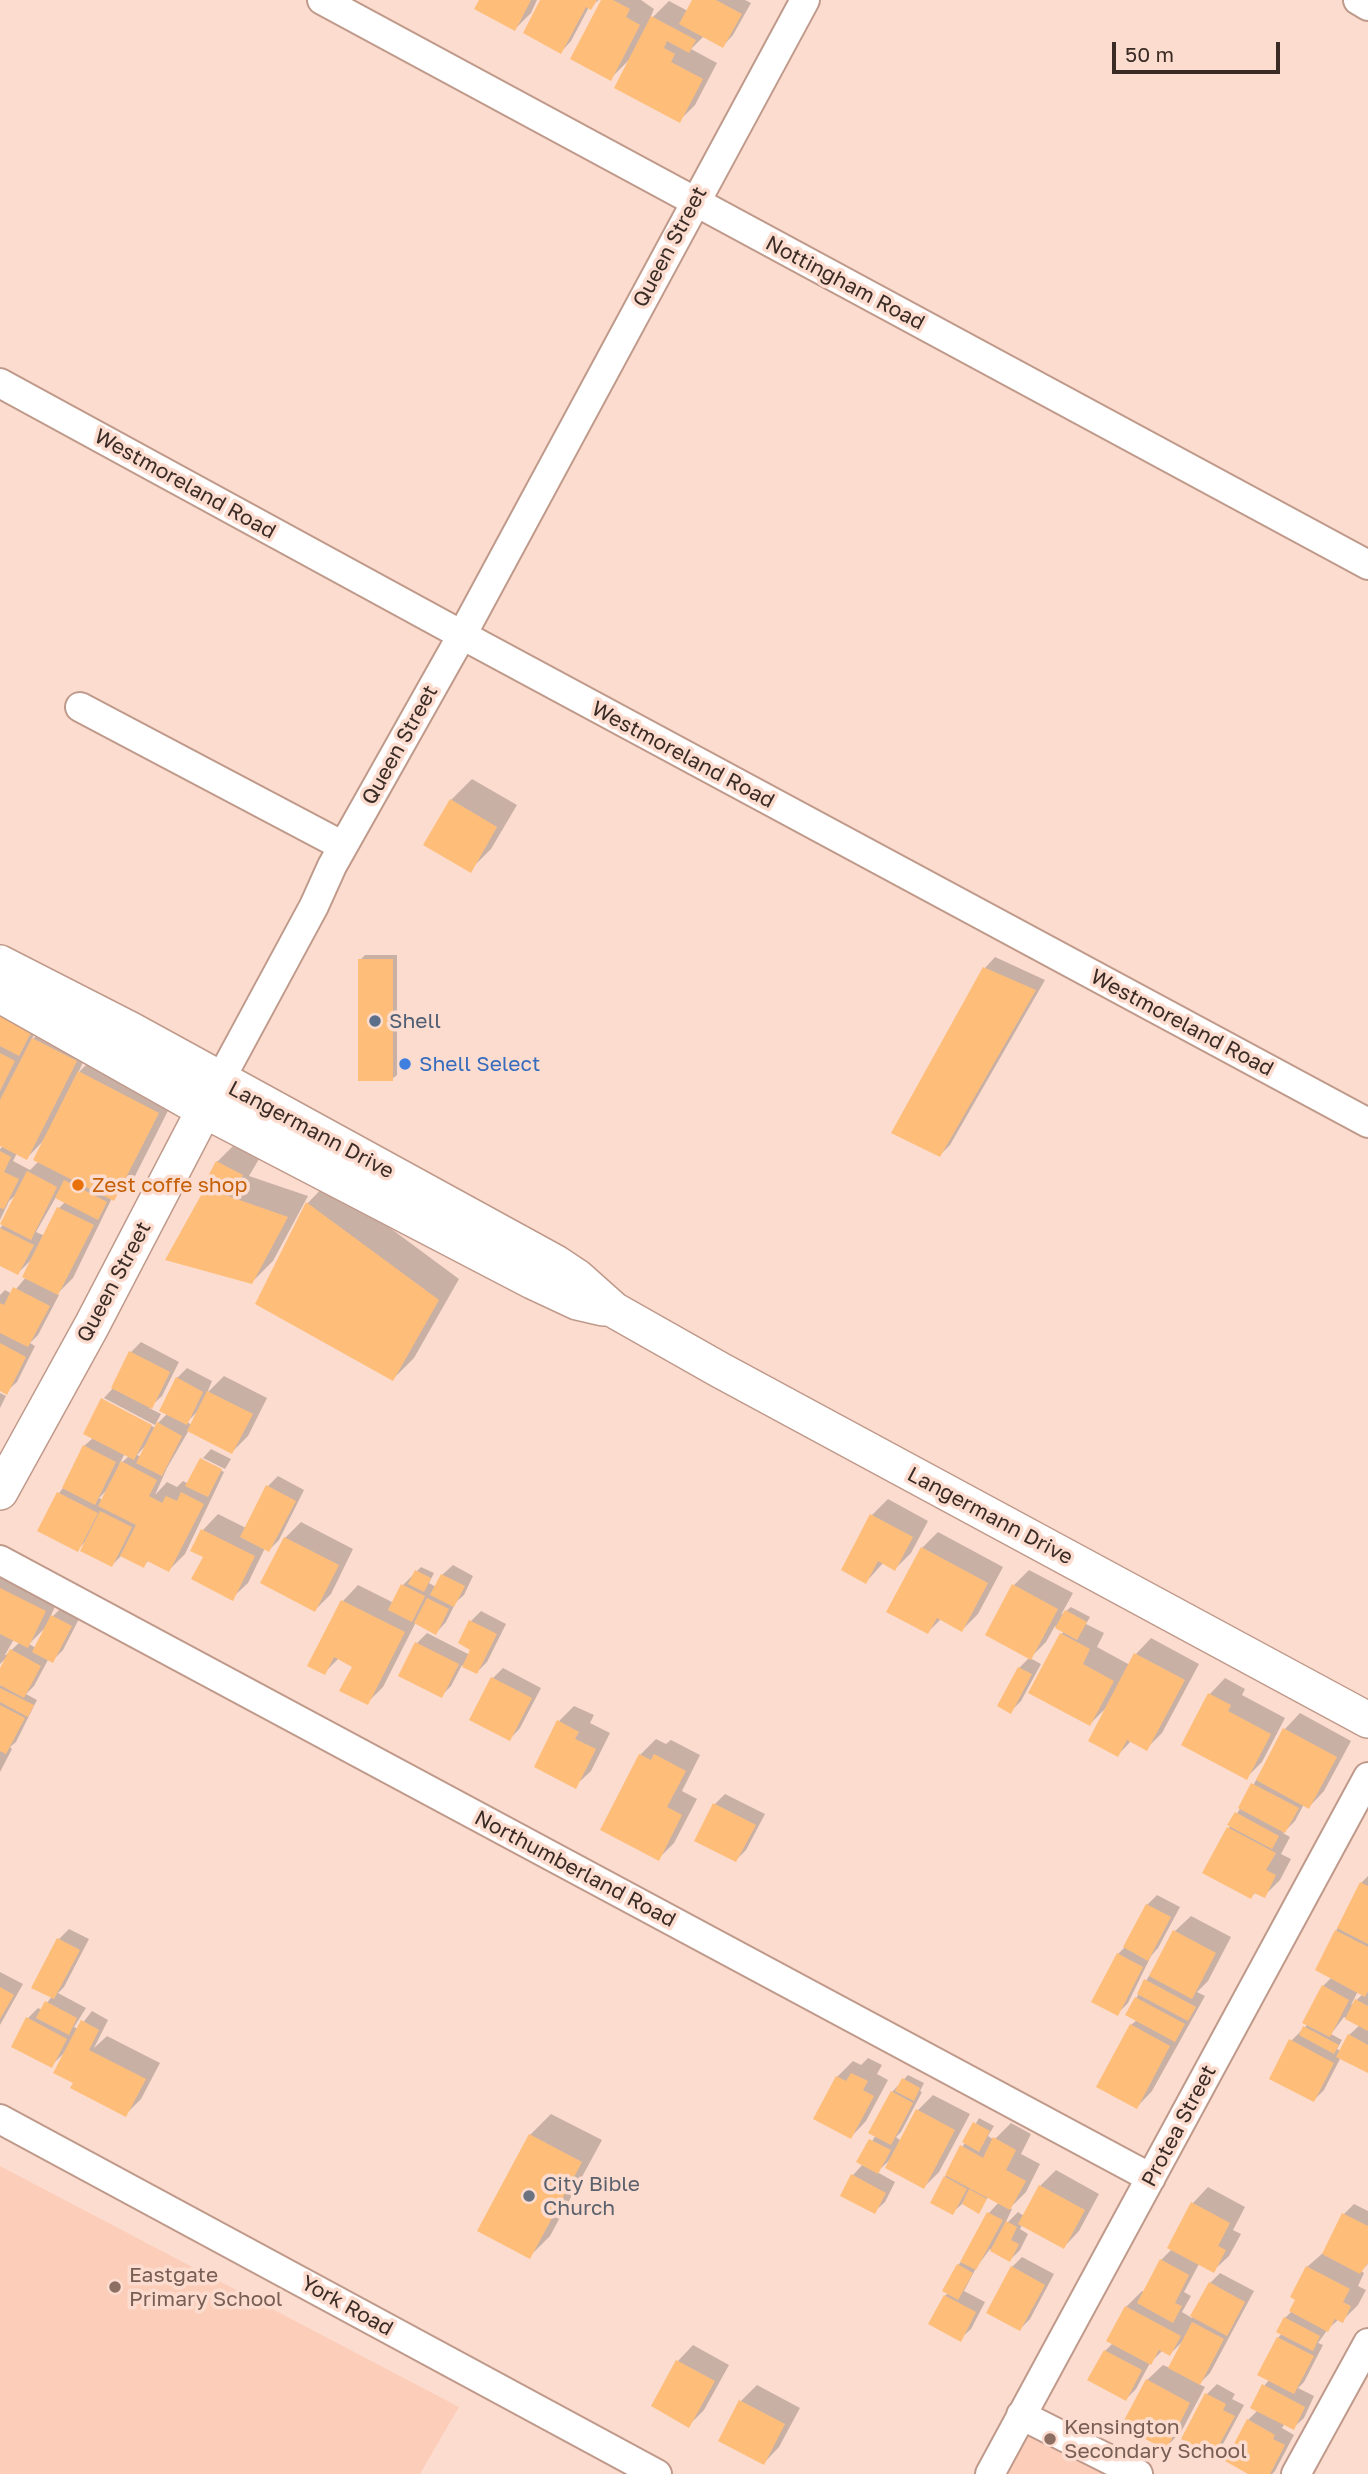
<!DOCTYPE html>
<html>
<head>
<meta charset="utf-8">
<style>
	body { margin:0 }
	#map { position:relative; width:1368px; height:2474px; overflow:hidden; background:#fcdccf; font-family:"Golos Text",sans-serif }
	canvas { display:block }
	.scale { position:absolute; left:1112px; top:42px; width:168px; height:32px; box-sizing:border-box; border:4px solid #3a2b25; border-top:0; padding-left:9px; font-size:21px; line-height:24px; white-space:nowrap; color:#3a2b25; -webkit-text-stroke:5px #fcdccf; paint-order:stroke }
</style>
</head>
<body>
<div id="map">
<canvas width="1368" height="2474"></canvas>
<div class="scale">50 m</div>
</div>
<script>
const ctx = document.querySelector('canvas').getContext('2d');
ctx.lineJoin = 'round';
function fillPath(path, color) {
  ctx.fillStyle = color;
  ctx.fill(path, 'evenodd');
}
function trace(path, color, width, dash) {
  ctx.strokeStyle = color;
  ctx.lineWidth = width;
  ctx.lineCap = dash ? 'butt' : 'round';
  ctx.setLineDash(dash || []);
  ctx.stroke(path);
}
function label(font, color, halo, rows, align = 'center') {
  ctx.font = font + ' "Golos Text",sans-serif';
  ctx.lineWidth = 7;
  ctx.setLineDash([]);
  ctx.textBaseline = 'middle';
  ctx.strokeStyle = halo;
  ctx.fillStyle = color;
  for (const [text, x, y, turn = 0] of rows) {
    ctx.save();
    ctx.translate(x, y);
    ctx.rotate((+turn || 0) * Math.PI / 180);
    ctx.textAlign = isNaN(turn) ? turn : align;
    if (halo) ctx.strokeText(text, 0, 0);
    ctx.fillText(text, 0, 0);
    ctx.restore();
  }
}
fillPath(new Path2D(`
	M0 2166 459 2407 420 2474H0Z
	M1028 2404 1154 2474H990Z`), '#fcceba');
fillPath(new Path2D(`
	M481 0H537L531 13 515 29Z
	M542 0H599L589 7 571 41 561 52Z
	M603 0H641L654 9 649 21 669 1 688 11 694 0H745L751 3 733 35 723 46 704 36 691 49 717 63 695 105 679 121 630 59 610 79Z
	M472 779 517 805 491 849 470 870 425 844 451 800Z
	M365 955H397V1075L392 1079 360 960Z
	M995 957 1045 980 950 1145 940 1155 894 1132 985 968Z
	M0 998 43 1016 31 1041 49 1023 91 1045 78 1073 100 1051 178 1091 134 1178 112 1198 73 1278 57 1294 59 1295 38 1335 30 1343 35 1346 17 1382 6 1392 0 1389V1295L5 1290 12 1294 26 1277 32 1259 18 1273 0 1264V1228L4 1224 16 1195 9 1201 0 1220V1149L3 1146 0 1144ZM44 1140 39 1161 30 1170 13 1161 17 1153 27 1158ZM56 1197 65 1202 59 1208 45 1236 36 1232Z
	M238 1141 262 1154 249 1176 308 1196 273 1261 252 1282 206 1189 212 1184 217 1162Z
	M328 1182 459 1279 414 1358 393 1379 304 1207Z
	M141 1342 179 1362 162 1396 149 1408 161 1414 155 1425 104 1398 114 1387 131 1352Z
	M187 1368 212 1381 207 1393 224 1376 267 1398 248 1436 232 1452 189 1430 167 1468 155 1495 167 1482 177 1487 183 1481 189 1484 202 1458V1461L224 1472 185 1554 169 1570 149 1560 143 1566 122 1555 112 1565 86 1541 78 1549 59 1493 63 1488 84 1446 94 1437 102 1399 159 1430 156 1425 168 1413 177 1378ZM198 1411 192 1425 187 1422ZM147 1444 141 1457 137 1455ZM125 1453 129 1456 119 1465ZM108 1489 103 1500 99 1498Z
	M0 1393 6 1396 0 1408Z
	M211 1449 231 1459 225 1469 203 1458Z
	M278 1476 304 1490 279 1540 269 1550 265 1548 248 1583 232 1598 205 1557 203 1530 218 1514 246 1528 268 1486Z
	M888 1499 928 1521 911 1553 895 1569 884 1562 866 1582 843 1570 872 1515Z
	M301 1522 353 1549 331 1594 315 1610 285 1538Z
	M938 1532 1003 1567 978 1614 962 1630 941 1619 928 1632 922 1548Z
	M453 1565 473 1576 464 1595 456 1602 446 1622 436 1633 416 1622 383 1687 367 1703 354 1666 339 1658 325 1672 310 1665 343 1601 358 1585 394 1603 403 1585 421 1567 434 1573 429 1583 436 1587 442 1575Z
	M1029 1570 1073 1593 1061 1615 1071 1607 1090 1617 1086 1624 1104 1633 1097 1647 1130 1665 1136 1654 1151 1638 1199 1664 1162 1733 1146 1749 1131 1741 1118 1755 1106 1708 1090 1724 1061 1635 1064 1631 1055 1626 1046 1642 1030 1658 1041 1664 1021 1701 1011 1711 1019 1668 1030 1657 1014 1585Z
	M0 1571 60 1595 49 1620 63 1606 81 1615 63 1650 53 1660 49 1658 34 1686 26 1694 37 1700 16 1742 10 1747 12 1749 0 1772V1686L2 1684 0 1672 7 1657 0 1664ZM46 1627 36 1648 29 1644ZM14 1639 20 1642 6 1655H5Z
	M481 1611 506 1624 487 1662 477 1672 462 1665 451 1686 441 1696 401 1675 417 1643 427 1633 470 1655 471 1621Z
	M503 1668 541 1688 520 1728 510 1739 493 1678Z
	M1225 1678 1245 1689 1242 1695 1285 1718 1262 1762 1246 1778 1210 1694Z
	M574 1706 594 1715 590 1723 610 1733 591 1771 575 1786 559 1721Z
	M1300 1713 1351 1741 1324 1791 1309 1807 1304 1804 1295 1821 1283 1833 1290 1837 1281 1854 1291 1859 1280 1880 1264 1896 1256 1892 1251 1897 1204 1872 1285 1729Z
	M656 1739 666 1744 671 1740 700 1755 682 1791 697 1799 674 1843 659 1858 640 1755Z
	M725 1794 765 1814 746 1850 736 1860 715 1804Z
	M1368 1876V2071L1341 2057 1324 2090 1314 2100 1291 2041 1308 2024 1323 1986 1332 1977 1336 1931 1361 1883ZM1358 1991 1363 1994 1351 2005ZM1344 2017 1360 2025 1349 2035 1341 2051 1337 2049 1342 2040 1331 2034Z
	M1157 1895 1180 1907 1158 1948 1151 1956 1128 2003 1117 2014 1118 1954 1124 1948 1147 1905Z
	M1191 1916 1231 1937 1208 1981 1197 1992 1205 1996 1152 2091 1137 2107 1131 2025 1137 2020 1127 2014 1175 1931Z
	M69 1929 89 1939 64 1987 58 1993 86 2008 74 2027 78 2029 92 2011 108 2020 94 2048 107 2036 160 2063 141 2099 125 2115 80 2074 65 2052 51 2066 28 2018 38 2008 42 2010 52 1996 59 1939Z
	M0 1972 23 1984 0 2025Z
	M868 2058 882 2065 877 2074 888 2080 866 2121 851 2137 815 2118 837 2077 853 2061 861 2065Z
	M908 2075 924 2083 920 2091 922 2092 901 2132 896 2137 901 2141 918 2110 933 2095 970 2114 939 2172 924 2187 891 2159 877 2172 895 2182 885 2202 874 2212 842 2195 853 2175 863 2164 859 2161 876 2135 892 2092Z
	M551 2114 602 2140 550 2236 529 2257 530 2135Z
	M979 2118 994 2126 988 2136 994 2140 1011 2123 1031 2134 1021 2154 1040 2164 1026 2192 1010 2208 1012 2209 1004 2226 1018 2212 1024 2216 1040 2186 1056 2170 1099 2194 1079 2231 1064 2247 1022 2225 1020 2229 1028 2234 1020 2250 1010 2260 990 2249 976 2268 964 2291 985 2302 971 2329 960 2339 945 2296 948 2293 958 2265 963 2260 989 2213 999 2202 989 2196 978 2211 963 2203 952 2213 945 2177Z
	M1208 2187 1245 2207 1233 2230 1241 2234 1229 2256 1213 2271 1199 2264 1184 2292 1191 2296 1182 2312 1192 2318 1210 2283 1220 2273 1254 2291 1210 2373 1199 2384 1205 2387 1181 2432 1165 2448 1147 2380 1163 2365 1170 2368 1184 2340 1170 2354 1163 2350 1150 2363 1136 2389 1126 2399 1105 2351 1113 2343 1109 2340 1126 2307 1142 2291 1144 2292 1161 2260 1172 2249 1193 2203Z
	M1354 2204 1368 2211V2264L1361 2271 1364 2273 1358 2286 1366 2290 1358 2305 1342 2321 1339 2319 1328 2329 1318 2343 1323 2345 1304 2382 1298 2388 1314 2396 1304 2418 1293 2428 1285 2423 1282 2428 1294 2435 1275 2471 1272 2474H1252L1248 2420 1258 2410 1264 2386 1269 2380 1278 2338 1282 2333 1285 2318 1292 2311 1307 2267 1324 2252 1344 2214Z
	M1022 2257 1054 2274 1030 2319 1020 2329 1012 2267Z
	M693 2345 729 2365 704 2410 689 2425 653 2405 678 2361Z
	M1217 2384 1235 2394 1232 2399 1244 2405 1223 2444 1213 2454 1207 2394Z
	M757 2385 800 2408 779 2447 764 2463 721 2440 741 2401Z`), '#0003');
fillPath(new Path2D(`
	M479 0H531L515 31 474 9Z
	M540 0H597L591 10 586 7 561 54 523 33Z
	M601 0H613L630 9 626 17 640 25 611 81 570 59Z
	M692 0H716L742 14 723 48 679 24Z
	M651 16 696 40 689 53 667 41 664 48 675 54 671 62 703 79 680 123 614 88Z
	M450 799 497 827 471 873 423 845Z
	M358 959H393V1081H358Z
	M983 967 1036 990 940 1157 891 1133Z
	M0 1009 34 1027 19 1056 0 1046Z
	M32 1038 77 1061 27 1160 0 1146V1100Z
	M0 1053 15 1061 0 1091Z
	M78 1071 159 1113 114 1201 33 1160Z
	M0 1151 11 1157 4 1172 19 1179 4 1209 0 1208Z
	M216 1161 243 1175 232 1196 205 1182Z
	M27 1171 57 1187 31 1240 0 1224Z
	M64 1180 107 1202 98 1220 55 1198Z
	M205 1188 288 1217 252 1284 165 1260Z
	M306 1202 439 1300 393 1381 255 1304Z
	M57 1207 94 1225 58 1295 22 1277Z
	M0 1228 34 1245 18 1275 0 1266Z
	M13 1287 50 1306 28 1347 0 1333V1303L4 1305Z
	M0 1343 26 1357 7 1395 0 1391Z
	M129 1351 170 1372 152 1409 111 1388Z
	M176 1377 203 1392 187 1425 159 1411Z
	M207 1391 253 1414 232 1454 187 1431Z
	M101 1398 152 1425 134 1460 83 1434Z
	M157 1422 182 1436 162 1476 136 1463Z
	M83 1445 116 1462 95 1505 62 1488Z
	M200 1458 222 1469 208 1497 185 1486Z
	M121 1461 157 1480 149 1496 162 1503 166 1496 177 1501 181 1492 204 1504 169 1572 147 1561 144 1568 120 1556 136 1525 98 1506Z
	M266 1485 296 1501 269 1552 240 1537Z
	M57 1492 98 1513 78 1552 37 1531Z
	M100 1511 132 1527 112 1567 80 1551Z
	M870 1514 913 1537 895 1571 878 1561 866 1584 841 1570Z
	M201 1529 255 1556 233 1601 191 1579 203 1557 190 1551Z
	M284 1537 339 1565 315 1612 260 1583Z
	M921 1547 988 1583 962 1632 937 1618 928 1634 886 1612Z
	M415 1570 431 1578 424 1592 408 1584Z
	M441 1574 465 1586 454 1607 430 1595Z
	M401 1584 425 1596 412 1622 388 1610Z
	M1012 1584 1058 1609 1031 1660 985 1635Z
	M0 1588 46 1611 28 1648 0 1634Z
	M427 1598 449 1609 436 1635 414 1623Z
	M341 1600 405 1632 368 1705 339 1691 352 1667 334 1657 325 1675 307 1666Z
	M1065 1610 1087 1622 1077 1640 1055 1628Z
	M51 1615 72 1626 53 1663 32 1652Z
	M469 1620 497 1634 477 1674 462 1667 470 1650 458 1643Z
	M1060 1633 1090 1649 1083 1664 1114 1681 1090 1726 1028 1693Z
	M415 1642 459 1664 442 1698 398 1676Z
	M10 1649 41 1666 24 1698 0 1685V1668Z
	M1134 1653 1185 1680 1147 1751 1127 1740 1118 1757 1088 1741Z
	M1018 1667 1032 1674 1011 1714 997 1706Z
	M491 1677 532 1698 510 1741 469 1720Z
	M0 1688 34 1705 28 1717 0 1702Z
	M1208 1693 1231 1705 1228 1711 1271 1734 1247 1780 1181 1745Z
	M0 1705 25 1718 6 1754 0 1751Z
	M557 1720 579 1732 575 1739 596 1749 576 1789 534 1767Z
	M1283 1728 1337 1757 1309 1809 1256 1780Z
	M639 1754 651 1760 654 1754 686 1771 667 1807 682 1815 659 1861 600 1830Z
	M1251 1783 1299 1808 1285 1833 1238 1808Z
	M713 1803 756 1825 736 1862 694 1841Z
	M1235 1812 1279 1836 1272 1849 1227 1825Z
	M1227 1827 1276 1853 1266 1870 1276 1875 1265 1898 1254 1893 1251 1899 1202 1873Z
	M1360 1882 1368 1886V1944L1337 1928Z
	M1146 1904 1171 1917 1148 1961 1123 1947Z
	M1173 1930 1216 1953 1192 1999 1149 1976Z
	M1335 1930 1368 1947V1991L1365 1997 1315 1970Z
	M57 1938 80 1950 54 1999 31 1988Z
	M1117 1953 1143 1967 1118 2016 1091 2002Z
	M1144 1979 1196 2007 1188 2021 1137 1994Z
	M1322 1985 1349 2000 1330 2037 1302 2023Z
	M0 1987 14 1995 0 2019Z
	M1135 1997 1185 2024 1175 2042 1125 2015Z
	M1355 1999 1368 2006V2031L1345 2019Z
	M45 2001 77 2018 69 2035 36 2018Z
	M26 2017 67 2039 52 2068 11 2047Z
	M81 2020 99 2030 89 2050 146 2079 126 2117 70 2088 73 2083 53 2073Z
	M1130 2024 1170 2046 1137 2109 1096 2087Z
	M1303 2026 1339 2045 1334 2054 1299 2035Z
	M1348 2034 1368 2045V2073L1336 2057Z
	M1289 2039 1334 2063 1314 2102 1269 2079Z
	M851 2073 868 2081 863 2090 874 2096 851 2139 813 2119 836 2076 846 2081Z
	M902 2078 920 2088 914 2101 895 2091Z
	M891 2091 913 2103 891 2145 868 2133Z
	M916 2109 955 2130 924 2189 885 2168Z
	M973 2122 990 2131 979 2152 962 2142Z
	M529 2134 582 2162 530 2259 477 2231Z
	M993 2137 1016 2150 1006 2170 1026 2181 1010 2210 945 2175 960 2145 983 2158Z
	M869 2139 891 2150 878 2174 856 2162Z
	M851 2174 886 2193 875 2214 840 2196Z
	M944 2176 967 2189 953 2215 930 2203Z
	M1039 2185 1085 2210 1064 2249 1018 2224Z
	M969 2189 987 2199 979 2214 962 2204Z
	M1191 2202 1230 2223 1218 2246 1226 2250 1214 2273 1167 2248Z
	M987 2212 1003 2220 976 2270 960 2262Z
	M1342 2213 1368 2226V2263L1360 2274 1322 2254Z
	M1006 2221 1017 2227 1011 2240 1019 2244 1010 2262 990 2251Z
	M1160 2259 1189 2275 1175 2303 1182 2306 1173 2323 1137 2303Z
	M957 2264 973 2273 958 2300 942 2291Z
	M1011 2266 1045 2285 1020 2331 986 2313Z
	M1306 2266 1350 2289 1343 2302 1351 2306 1343 2323 1335 2319 1328 2332 1289 2311 1295 2300 1290 2297Z
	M1209 2282 1245 2302 1227 2336 1190 2316Z
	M944 2295 976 2312 961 2342 928 2324Z
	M1125 2306 1181 2336 1170 2356 1159 2350 1151 2365 1106 2341Z
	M1284 2317 1320 2336 1313 2351 1276 2332Z
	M1192 2322 1224 2339 1200 2385 1168 2368Z
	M1277 2337 1314 2356 1294 2394 1257 2375Z
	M1104 2350 1142 2370 1126 2401 1087 2380Z
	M676 2360 715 2381 689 2428 651 2406Z
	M1146 2379 1190 2403 1166 2450 1121 2426Z
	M1262 2384 1305 2407 1294 2430 1250 2408Z
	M1205 2393 1226 2404 1223 2410 1235 2416 1213 2456 1181 2439Z
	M739 2400 785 2424 764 2465 718 2441Z
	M1247 2419 1275 2435 1273 2439 1285 2445 1270 2474H1248L1225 2461Z`), '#febe79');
const minor = new Path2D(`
	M322 0 1368 565
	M1358 0 1368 6
	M0 383 462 635 1368 1123
	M80 707 343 846
	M220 1080 314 906 332 866 462 635 805 0
	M0 1560 1151 2178
	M0 2119 657 2474
	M1021 2415 1138 2474
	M990 2474 1368 1777
	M1296 2474 1368 2343`);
const major = new Path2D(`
	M0 963 131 1030 556 1263 577 1277 614 1310 720 1370 1368 1720
	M0 995 204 1110 532 1281 577 1302 603 1308
	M0 1492 91 1327 215 1089`);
trace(minor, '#bf9a8b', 32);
trace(major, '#bf9a8b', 38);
trace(minor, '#fff', 28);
trace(major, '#fff', 35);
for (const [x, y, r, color] of [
	[375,1021,7,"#5c6f8a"],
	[405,1064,7,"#3f7fe0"],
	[78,1185,7,"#e8710a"],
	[529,2196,7,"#6b7280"],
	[115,2287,7,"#8d6e63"],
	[1050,2439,7,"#8d6e63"]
]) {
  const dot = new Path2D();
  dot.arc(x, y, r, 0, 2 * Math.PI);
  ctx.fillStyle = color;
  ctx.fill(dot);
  trace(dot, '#fcdccf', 2.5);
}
label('21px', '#3a2b25', '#fcdccf', [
	["Queen Street",670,247,-62],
	["Nottingham Road",845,283,28],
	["Westmoreland Road",185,484,29],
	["Queen Street",400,745,-61],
	["Westmoreland Road",683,755,28],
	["Westmoreland Road",1182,1023,28],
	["Langermann Drive",311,1130,28],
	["Queen Street",114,1282,-62],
	["Langermann Drive",990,1516,28],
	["Northumberland Road",575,1869,28],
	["Protea Street",1179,2126,-62],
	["York Road",347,2306,29]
]);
label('21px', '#4e5e75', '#fcdccf', [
	["Shell",389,1021]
], 'left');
label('21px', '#366cbe', '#fcdccf', [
	["Shell Select",419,1064]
], 'left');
label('21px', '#c56008', '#fcdccf', [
	["Zest coffe shop",92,1185]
], 'left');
label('21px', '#5b616d', '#fcdccf', [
	["City Bible",543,2184],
	["Church",543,2208]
], 'left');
label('21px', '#785e54', '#fcdccf', [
	["Eastgate",129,2275],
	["Primary School",129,2299],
	["Kensington",1064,2427],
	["Secondary School",1064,2451]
], 'left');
</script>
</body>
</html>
